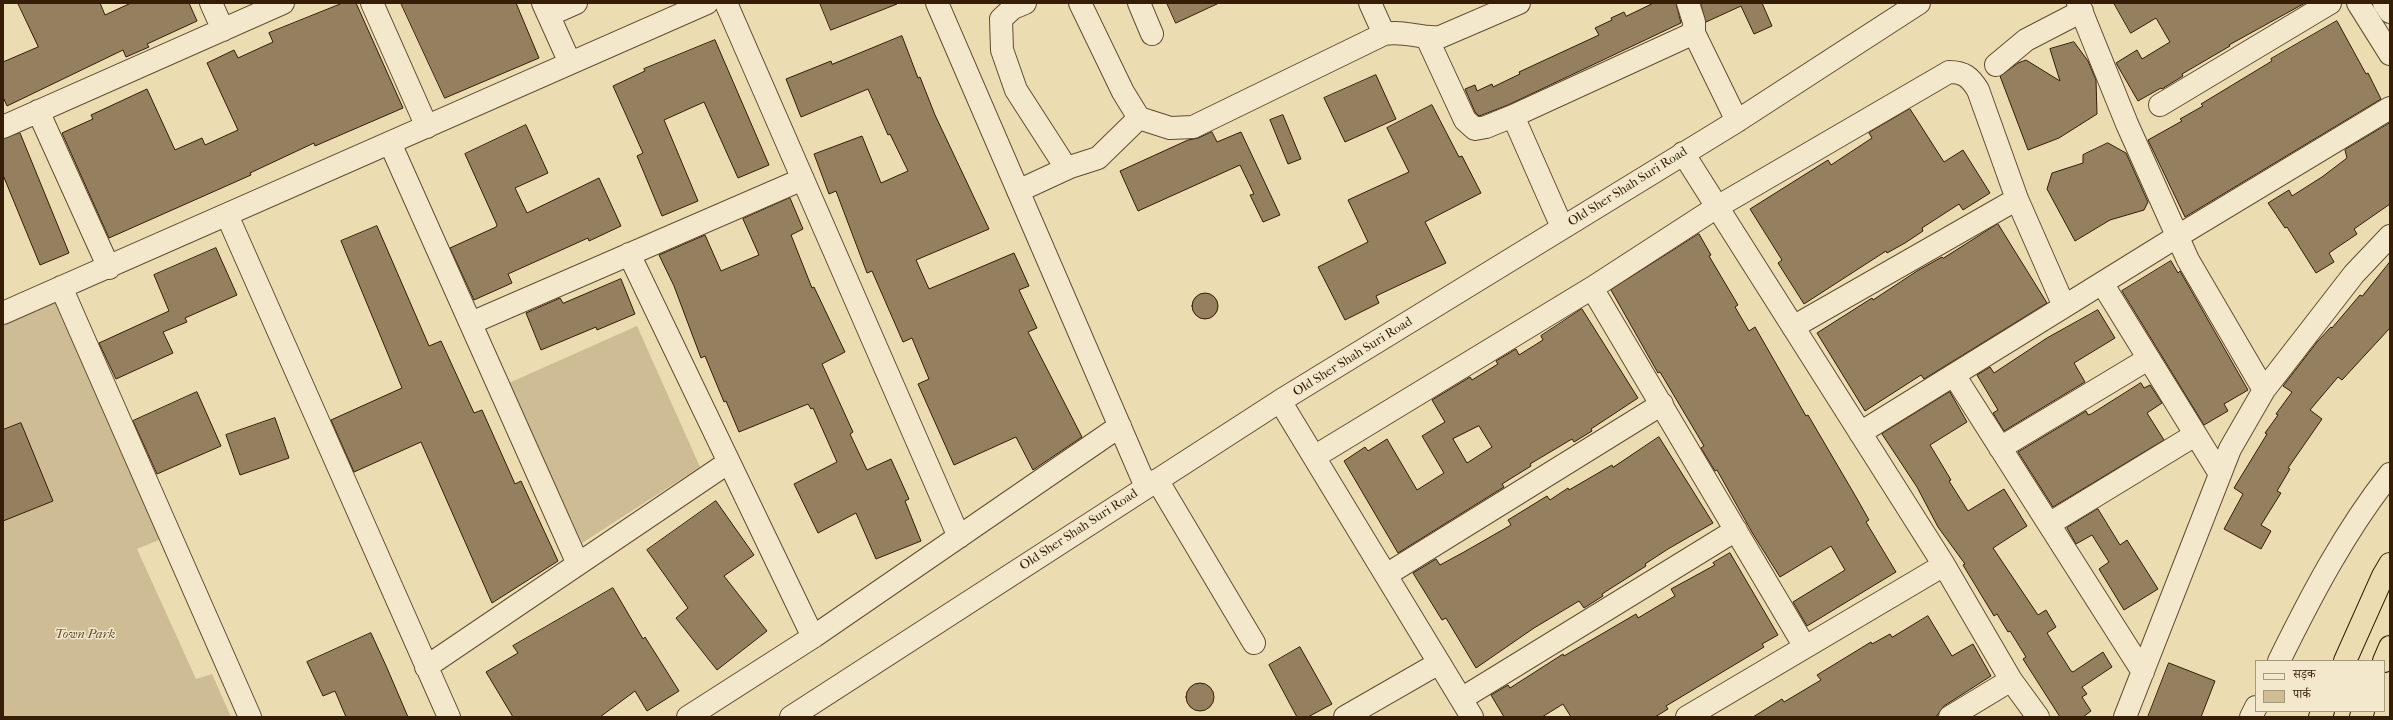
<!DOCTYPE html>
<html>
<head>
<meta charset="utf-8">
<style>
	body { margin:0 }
	#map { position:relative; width:2393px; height:720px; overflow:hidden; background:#ecdcb1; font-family:"IM FELL French Canon","Noto Serif Devanagari",serif }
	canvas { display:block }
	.frame { position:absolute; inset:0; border:4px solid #351d06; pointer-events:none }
	.legend { position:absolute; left:2255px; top:660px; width:130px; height:52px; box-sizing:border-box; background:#f3e8cc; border:1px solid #a7977d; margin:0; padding:5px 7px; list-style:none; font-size:12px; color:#351d06 }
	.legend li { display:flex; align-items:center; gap:8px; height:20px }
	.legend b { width:20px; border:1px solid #a7977d }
</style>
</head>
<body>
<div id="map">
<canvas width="2393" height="720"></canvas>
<div class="frame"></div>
<ul class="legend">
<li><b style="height:5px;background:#f3e8cc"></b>सड़क</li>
<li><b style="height:11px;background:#cdbc94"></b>पार्क</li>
</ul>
</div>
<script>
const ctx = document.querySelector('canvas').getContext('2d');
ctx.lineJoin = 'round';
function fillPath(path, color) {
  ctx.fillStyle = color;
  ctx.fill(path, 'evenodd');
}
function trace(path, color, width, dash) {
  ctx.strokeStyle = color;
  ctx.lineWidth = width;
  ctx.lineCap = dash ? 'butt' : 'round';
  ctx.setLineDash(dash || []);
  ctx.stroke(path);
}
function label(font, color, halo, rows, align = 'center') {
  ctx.font = font + ' "IM FELL French Canon",serif';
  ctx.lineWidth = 3;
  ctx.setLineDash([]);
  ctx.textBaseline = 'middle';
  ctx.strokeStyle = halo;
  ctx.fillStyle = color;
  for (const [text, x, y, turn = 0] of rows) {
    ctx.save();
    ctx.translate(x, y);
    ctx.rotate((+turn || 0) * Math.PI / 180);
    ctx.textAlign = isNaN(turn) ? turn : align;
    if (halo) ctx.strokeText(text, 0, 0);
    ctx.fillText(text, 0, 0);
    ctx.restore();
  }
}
fillPath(new Path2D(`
	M60 298 161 539 137 549 196 679 212 674 231 717H3V324Z
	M637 326 700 467 582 543 509 383Z`), '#cdbc94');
const building = new Path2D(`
	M18 3H100L105 15 131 3H189L197 21 147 44 149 47 126 57 123 50 7 106 3 97V62L38 47Z
	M343 3H356L403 108 315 146 314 143 250 173 251 175 109 238 62 133 93 119 91 115 147 89 175 150 202 138 205 145 238 130 207 63 234 50 238 58 273 42 269 33Z
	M401 3H516L539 58 445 98Z
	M820 3H897V4L831 30Z
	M1167 3H1219L1176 23Z
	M1654 3H1676L1681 23 1508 105 1482 115 1479 116 1475 112 1465 89 1475 85 1477 91 1492 84 1493 87 1520 74 1519 72 1599 35 1595 28 1612 20 1611 18 1624 12 1626 16Z
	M1701 3H1762L1772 26 1754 34 1741 6 1706 22Z
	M2114 3H2305L2229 45 2230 46 2182 74 2183 76 2162 89 2161 88 2138 101 2116 63 2137 50 2142 59 2170 42 2156 18 2131 33Z
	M2337 21 2366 74 2368 73 2381 99 2185 217 2148 140 2182 121 2180 119 2203 106 2201 104 2272 61 2271 59Z
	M902 36 918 78 920 77 935 115 989 229 916 260 929 289 1014 253 1029 286 1019 290 1037 328 1028 332 1082 437 1033 470 1016 437 954 465 918 384 929 379 912 338 903 342 872 271 867 273 836 191 829 194 814 154 862 136 881 183 908 171 890 134 888 135 868 89 801 117 786 79 831 61 832 64Z
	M715 40 769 165 738 178 704 102 664 120 698 201 662 216 637 156 643 153 613 86 645 71 644 69Z
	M2074 42 2088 61 2096 80 2097 114 2059 138 2028 150 2000 76 2018 63 2026 60 2060 81 2050 49Z
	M1376 75 1396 119 1345 142 1324 98Z
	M1432 105 1459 157 1462 156 1481 193 1425 222 1446 263 1376 296 1379 303 1345 320 1318 267 1368 242 1348 200 1409 172 1387 128Z
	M1910 109 1944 162 1963 150 1990 193 1963 210 1959 204 1922 228 1923 231 1905 243 1887 253 1886 251 1804 304 1778 263 1782 260 1750 209 1828 160 1831 165 1872 138 1869 133Z
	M1283 115 1301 159 1288 164 1270 120Z
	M2390 123V204L2354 229 2357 234 2329 253 2334 262 2316 273 2287 227 2285 228 2268 203 2289 190 2292 196 2322 177 2347 158 2345 150Z
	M526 125 548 173 515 188 527 213 599 178 621 226 589 241 588 238 508 274 512 283 474 300 450 248 496 227 497 225 465 154Z
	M1212 132 1217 142 1241 132 1280 215 1263 222 1250 195 1254 194 1240 165 1138 211 1120 171 1188 140 1198 138Z
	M20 133 69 253 40 265 3 175V139Z
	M2108 143 2126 153 2148 202 2144 210 2110 220 2075 241 2047 189 2052 173 2083 163V155Z
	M790 198 803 229 791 235 812 288 814 287 845 352 822 364 853 432 850 434 867 470 891 459 909 499 905 501 921 541 876 559 856 513 818 533 794 484 837 462 813 408 811 409 808 404 739 432 726 401 724 402 705 356 701 358 674 286 659 255 705 235 721 271 759 255 743 219Z
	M1998 224 2047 303 1924 379 1921 375 1865 411 1817 333 1872 298 1873 300 1917 271 1942 257 1943 258Z
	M377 226 429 346 441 341 474 413 482 410 515 484 521 481 558 561 492 603 421 442 354 472 331 420 402 388 341 241Z
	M1699 234 1711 255 1709 256 1738 305 1735 307 1749 331 1755 327 1806 416 1808 415 1856 497 1869 520 1866 522 1896 572 1807 626 1793 602 1845 570 1831 546 1780 577 1753 534 1717 470 1715 471 1701 448 1704 446 1660 372 1658 373 1611 290Z
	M216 248 237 295 185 318 187 322 163 332 173 353 116 379 99 343 169 311 154 275Z
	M2171 261 2178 273 2180 271 2248 390 2224 404 2228 411 2204 425 2122 291Z
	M2390 262V328L2342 380 2338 377 2310 410 2322 419 2288 468 2290 469 2277 491 2281 493 2261 525 2271 531 2261 549 2224 529 2243 494 2234 488 2267 434 2265 433 2278 415 2276 414 2292 392 2283 386 2317 342 2331 327 2332 328 2360 295 2362 296Z
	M621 279 635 314 597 330 596 327 541 350 526 313 560 298 563 303Z
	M1192 306a13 13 0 1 1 26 0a13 13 0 1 1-26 0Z
	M1582 309 1638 398 1591 429 1592 431 1574 442 1572 439 1530 464 1531 466 1502 484 1504 487 1398 553 1344 461 1365 447 1368 451 1387 439 1417 490 1444 473 1422 436 1445 422 1432 400 1470 377 1472 380 1498 364 1496 361 1516 349 1519 355 1543 340 1541 336ZM1479 426 1492 447 1467 463 1453 439Z
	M2098 310 2115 338 2074 363 2085 382 2004 431 1993 413 1998 410 1977 375 1990 367 1994 373 2047 338Z
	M2141 383 2144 388 2150 385 2162 403 2147 413 2164 440 2053 507 2018 452 2086 411 2088 415 2091 414Z
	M197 392 221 446 157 474 133 421Z
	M1950 392 1967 422 1930 445 1951 480 1949 481 1968 511 2004 489 2027 526 1993 548 2038 615 2046 610 2056 627 2047 633 2071 671 2073 672 2103 652 2112 667 2082 687 2087 694 2082 697 2091 711 2083 717H2060L2023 659 2026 657 2010 631 2008 632 1997 614 1994 616 1963 565 1965 564 1938 527 1917 487 1882 434Z
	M275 418 289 458 240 475 226 435Z
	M21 423 53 501 3 521V430Z
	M1659 437 1713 523 1668 549 1645 564 1646 566 1602 594 1603 596 1584 608 1579 601 1534 628 1476 668 1446 618 1442 620 1413 573 1436 559 1440 565 1464 552 1511 525 1508 520 1547 496 1550 500 1568 488 1569 490 1612 465 1613 467Z
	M716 501 754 555 724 576 767 631 717 670 676 618 688 608 647 550Z
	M2098 509 2120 545 2127 540 2158 589 2124 610 2099 569 2109 562 2092 535 2076 544 2067 528Z
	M1730 553 1778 635 1762 644 1764 647 1666 706 1668 709 1655 717H1571L1563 704 1542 717H1504L1491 695 1508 685 1510 688 1563 654 1564 656 1636 614 1638 618 1675 596 1671 589 1715 565 1713 563Z
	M613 588 643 639 645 637 679 691 647 711 635 691 600 717H513L486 672 518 653 513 646Z
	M1928 616 1952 656 1973 644 1991 676 1944 706 1936 717H1753L1782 699 1784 702 1821 680 1817 675 1871 642 1872 644 1890 634 1892 637Z
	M371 633 387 668 408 717H346L335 691 323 696 307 662Z
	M1300 647 1332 704 1308 717H1297L1269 665Z
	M2169 663 2215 681 2201 717H2148Z
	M1186 697a14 14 0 1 1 28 0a14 14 0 1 1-28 0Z`);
fillPath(building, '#94805f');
trace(building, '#351d06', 1);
const minor = new Path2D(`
	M211 3 223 30
	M372 3 427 127
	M543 3 570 63
	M726 3 959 537
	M937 3 1146 487
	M1025 3 1013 8 1001 19 1002 50 1016 90 1063 163 1070 167 1098 158 1139 118
	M1080 3 1123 92 1139 118 1170 128 1193 127 1384 34C1405 30 1420 39 1440 37L1519 3
	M1139 3 1152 34
	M1370 3 1384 34
	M2078 3 2127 124 2188 260 2264 390
	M2358 3 2390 54
	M2384 3 2390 12
	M549 15 576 3
	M1694 33 1737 121
	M1427 38 1465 120 1475 129 1486 127 1513 116 1694 33V22L1688 3
	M1996 65 2026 40 2082 11
	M2160 105 2330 3
	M38 111 109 268
	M1513 116 1562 227
	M3 127 283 3
	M390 143 578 564
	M1683 153 1944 565 2011 680 2038 717
	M1018 191 1070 167
	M227 215 449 717
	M629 254 813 637
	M2102 283 2220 474
	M61 287 250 717
	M1592 288 1805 647
	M3 313 707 3
	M471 323 803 179
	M1793 327 2017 199
	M1954 375 2143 672
	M1280 401 1472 717
	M1860 433 2178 236 2390 108
	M2000 448 2148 359
	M1314 457 1592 288 1717 207 1949 72C1964 72 1970 77 1978 90L2017 199 2064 306
	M1157 480 1254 643
	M2049 524 2195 435
	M1386 575 1662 404
	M2279 661C2311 596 2345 531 2390 474
	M426 667 729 462
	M1461 699 1736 530
	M688 717 813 637 1120 426
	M791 717 1280 401 1737 121 1919 3
	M1345 717 1439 663
	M1687 717 1944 565
	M1950 717 2011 680
	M2125 717 2230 449 2264 390 2354 274 2390 236
	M2251 717 2256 707`);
const highway = new Path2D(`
	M2345 661 2383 576 2390 564
	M2384 661 2390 647
	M2320 717 2323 711
	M2361 717 2363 711`);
trace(minor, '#634d31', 24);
trace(highway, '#351d06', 24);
trace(minor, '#f3e8cc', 22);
trace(highway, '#ecdcb1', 22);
label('13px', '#351d06', '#f3e8cc', [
	["Old Sher Shah Suri Road",1628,187,-32],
	["Old Sher Shah Suri Road",1353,357,-32],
	["Old Sher Shah Suri Road",1079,530,-33]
]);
label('italic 13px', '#634d31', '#f3e8cc', [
	["Town Park",85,635]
]);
</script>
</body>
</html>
